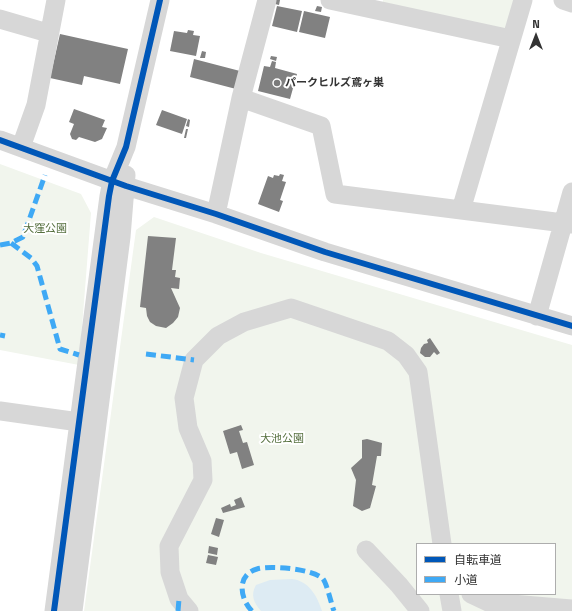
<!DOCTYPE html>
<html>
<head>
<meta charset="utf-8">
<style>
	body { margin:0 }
	#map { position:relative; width:572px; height:611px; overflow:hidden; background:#fff; font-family:"Titillium Web","Noto Sans JP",sans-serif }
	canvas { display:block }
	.legend { position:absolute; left:416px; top:543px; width:140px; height:52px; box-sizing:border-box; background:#fff; border:1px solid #adadad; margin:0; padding:5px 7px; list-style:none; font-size:12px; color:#333 }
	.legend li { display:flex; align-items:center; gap:8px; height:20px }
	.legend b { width:20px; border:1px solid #adadad }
	.north { position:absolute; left:516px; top:16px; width:40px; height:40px; -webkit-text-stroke:3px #fff; paint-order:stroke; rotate:0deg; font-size:11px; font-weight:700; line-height:16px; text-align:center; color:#333 }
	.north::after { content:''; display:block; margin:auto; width:14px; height:18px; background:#333; clip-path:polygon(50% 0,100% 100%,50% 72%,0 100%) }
</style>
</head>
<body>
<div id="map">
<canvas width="572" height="611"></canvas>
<ul class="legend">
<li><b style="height:5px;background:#0057b8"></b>自転車道</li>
<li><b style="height:5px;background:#3fa9f5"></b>小道</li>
</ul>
<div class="north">N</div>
</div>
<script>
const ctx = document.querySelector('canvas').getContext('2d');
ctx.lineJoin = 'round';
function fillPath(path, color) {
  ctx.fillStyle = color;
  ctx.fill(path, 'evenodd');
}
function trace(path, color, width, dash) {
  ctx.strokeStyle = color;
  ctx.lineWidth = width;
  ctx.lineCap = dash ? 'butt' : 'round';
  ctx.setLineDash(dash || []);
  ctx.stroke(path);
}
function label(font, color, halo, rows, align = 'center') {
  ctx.font = font + ' "Titillium Web","Noto Sans JP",sans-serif';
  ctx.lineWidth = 4;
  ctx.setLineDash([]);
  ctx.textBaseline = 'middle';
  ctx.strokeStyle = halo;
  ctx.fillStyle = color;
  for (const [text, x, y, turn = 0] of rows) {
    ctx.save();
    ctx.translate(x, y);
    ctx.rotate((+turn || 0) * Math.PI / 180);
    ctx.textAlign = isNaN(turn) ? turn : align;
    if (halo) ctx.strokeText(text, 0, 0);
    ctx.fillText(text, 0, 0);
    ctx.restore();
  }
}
fillPath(new Path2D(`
	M383 0H517L508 29 382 6Z
	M0 164 81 194 91 213 79 365 0 350Z
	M154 217 261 253 572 345V611H84L136 230ZM417 544H555V594H417Z`), '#f1f5ed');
fillPath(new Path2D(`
	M292 579C309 581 317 596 322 611H261C254 603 250 595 256 585L270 580Z`), '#ddebf3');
fillPath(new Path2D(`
	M276 0H280L279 5 275 4Z
	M277 6 302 11 297 32 272 26Z
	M317 6 322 7 321 12 315 11Z
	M304 11 330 17 325 38 299 32Z
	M188 30 194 31 193 35 200 36 196 56 170 51 174 31 187 33Z
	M60 34 128 49 120 84 84 76 82 85 50 78Z
	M202 51 206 52 205 58H200Z
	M271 56 277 57 276 61 270 59Z
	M194 59 240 71 236 89 190 77Z
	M272 61 276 62 275 68 297 74 290 99 258 91 264 66 270 67Z
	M74 109 105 120 102 127 107 128 102 139 95 142 79 137 76 140 72 139 70 134 74 124 69 122Z
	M162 110 187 119 182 134 156 125Z
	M188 119 190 120 189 127 186 126Z
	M186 129H188L186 138H184Z
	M280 174 284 175 282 181 286 182 280 200 283 201 279 212 258 204 268 176 273 178 274 175 279 176Z
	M148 236 176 238 172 270H176L175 277 180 278 179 289 171 288 180 308 178 317 173 323 166 328 156 326 150 322 147 316 146 308 140 307Z
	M430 338 440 353 437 355 434 352 430 357H425L420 353 421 348 424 344 428 343 427 340Z
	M241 425 243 430 239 431 243 443 247 442 254 465 242 469 237 452 230 454 223 431Z
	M367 439 382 443 381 456H377L372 485 376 486 370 508 362 511 353 506 356 480 351 468 362 458V440Z
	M241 497 245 507 223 513 221 508 230 504 231 507 236 505 234 500Z
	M216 518 224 520 219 537 211 534Z
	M209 546 218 548 217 555 208 553Z
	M208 555 218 557 216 565 206 563Z`), '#818181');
trace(new Path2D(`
	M330 0 511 39
	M563 0 572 3
	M0 19 48 33
	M241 98 321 126 335 194 572 224
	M0 140 126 186 216 214 325 252 572 326
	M21 147 36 105 56 0
	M461 210 523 0
	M216 214 241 98 267 0
	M537 316 572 192
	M0 411 79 422
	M366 550 399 585 420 611
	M449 594 452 611
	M471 594 488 602 572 609
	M54 611 109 196 112 181 126 147 160 0
	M73 611 121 237 126 175
	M189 611 179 599 170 572 169 546 203 480 202 461 188 428 184 398 194 360 218 336 244 322 291 308 388 341 406 355 418 372 442 544`), '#d7d7d7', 19);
trace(new Path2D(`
	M11 243 31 258 37 266 60 349 79 355
	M0 245 11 243 23 237 45 175
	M0 335 5 336
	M146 354 194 360
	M178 611 179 599
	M252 611C240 599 236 575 257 569 270 565 314 569 323 579 327 584 331 603 334 611`), '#3fa9f5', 5, [10, 5]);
trace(new Path2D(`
	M0 140 126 186 216 214 325 252 572 326
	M54 611 109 196 112 181 126 147 160 0`), '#0057b8', 6);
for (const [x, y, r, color] of [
	[277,83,4,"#7a7a7a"]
]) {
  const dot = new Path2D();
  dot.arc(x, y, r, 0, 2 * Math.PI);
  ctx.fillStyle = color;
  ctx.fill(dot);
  trace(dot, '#fff', 1.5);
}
label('bold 11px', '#333', '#fff', [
	["パークヒルズ鳶ヶ巣",285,83]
], 'left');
label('11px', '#56703f', '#fff', [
	["大窪公園",45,229],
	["大池公園",282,439]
]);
</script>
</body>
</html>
